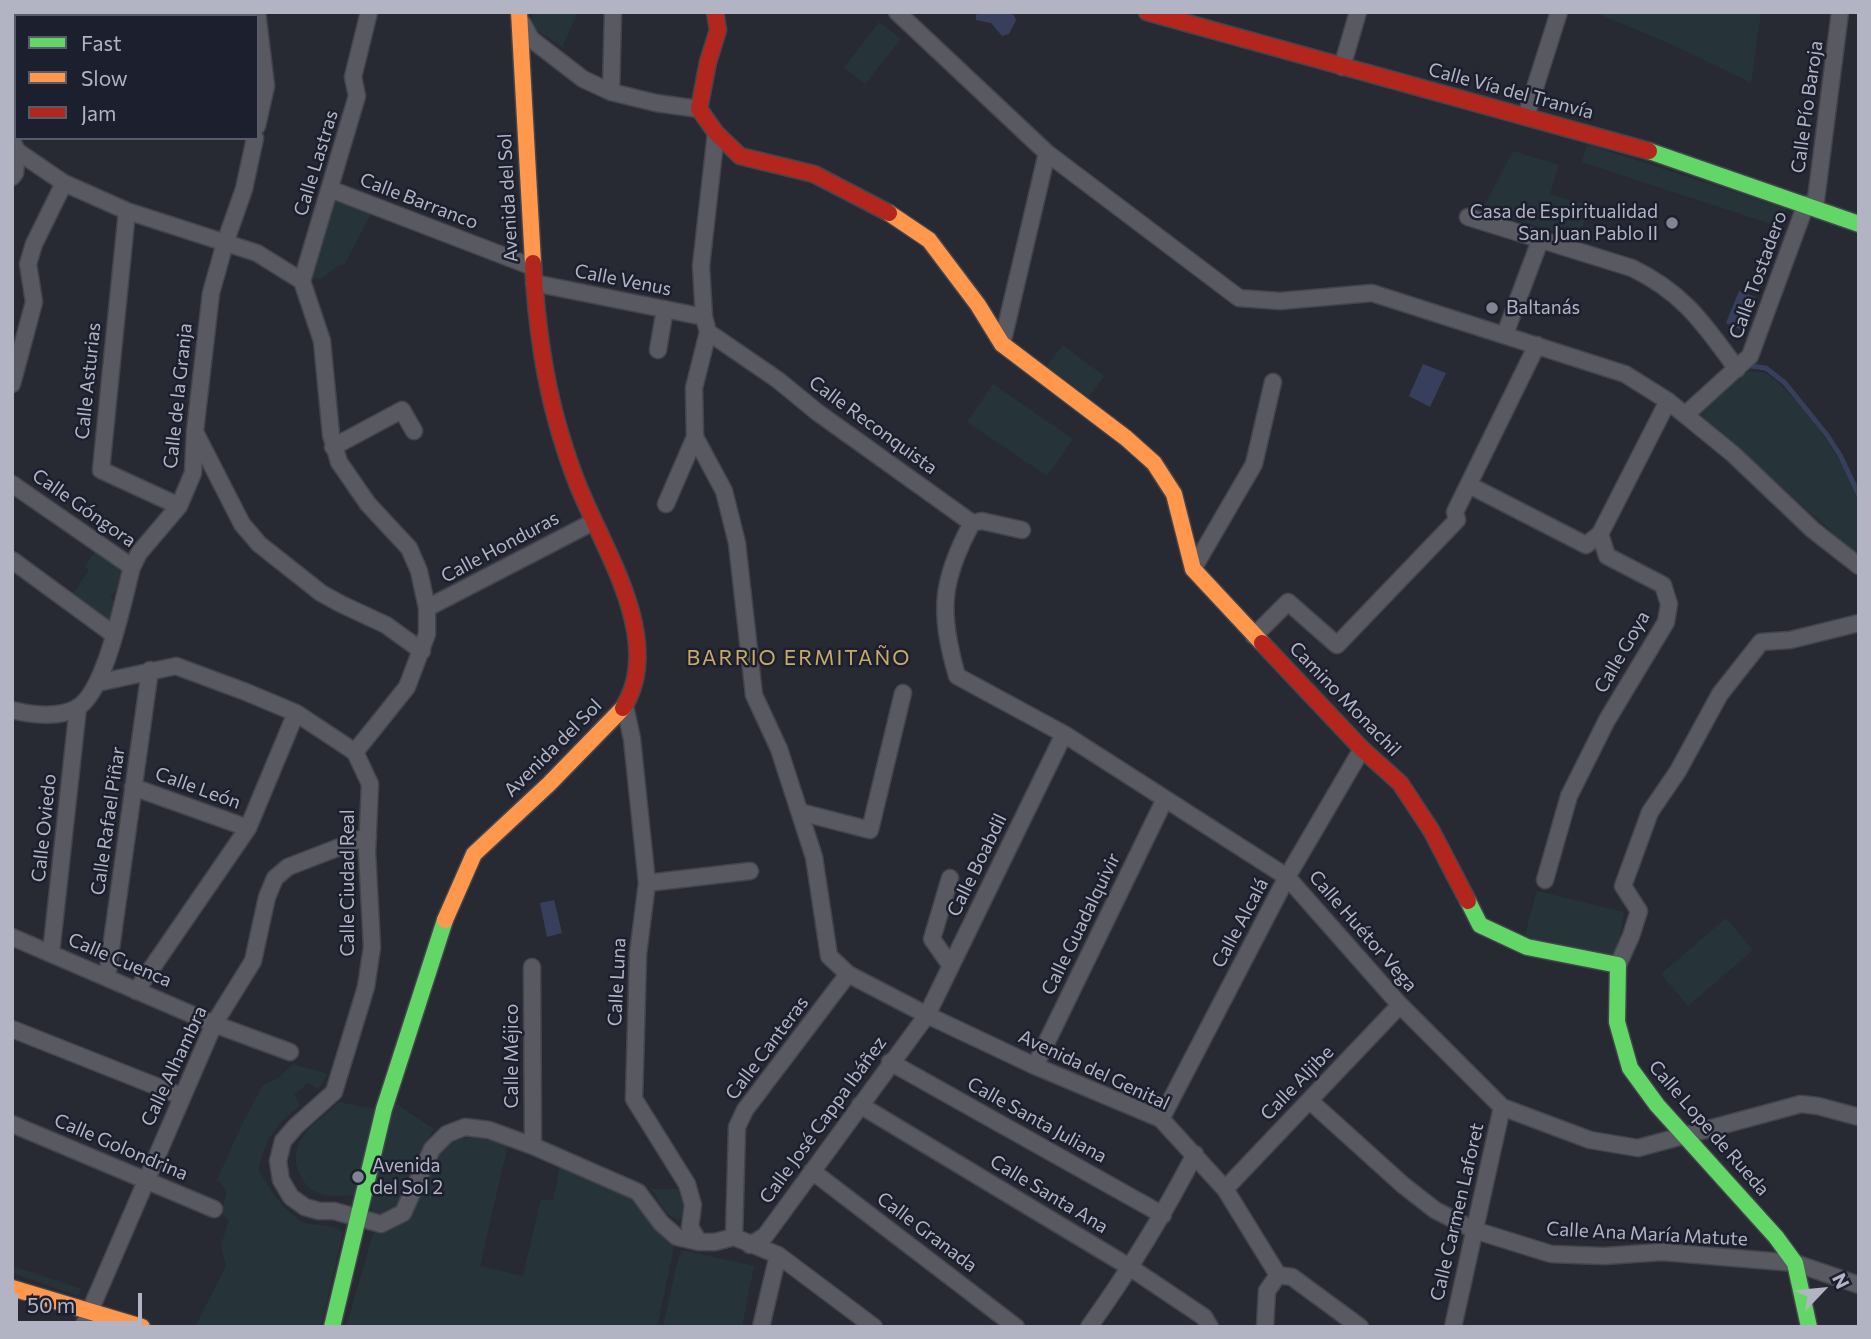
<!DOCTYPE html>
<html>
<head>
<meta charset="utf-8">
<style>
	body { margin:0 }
	#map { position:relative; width:1871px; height:1339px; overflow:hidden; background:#282a33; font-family:Commissioner,sans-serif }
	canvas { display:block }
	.frame { position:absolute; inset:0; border:14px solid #b2b4c4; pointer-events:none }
	.legend { position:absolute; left:14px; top:14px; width:245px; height:126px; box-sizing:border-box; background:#1c1f2d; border:2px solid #585b69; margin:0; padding:9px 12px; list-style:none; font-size:21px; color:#b2b4c4 }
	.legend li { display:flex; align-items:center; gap:14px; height:35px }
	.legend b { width:35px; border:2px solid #585b69 }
	.north { position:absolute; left:1787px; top:1255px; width:70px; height:70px; -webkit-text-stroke:5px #1c1f2d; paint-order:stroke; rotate:64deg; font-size:19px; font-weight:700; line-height:28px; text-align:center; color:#b2b4c4 }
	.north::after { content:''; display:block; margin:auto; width:24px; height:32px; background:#b2b4c4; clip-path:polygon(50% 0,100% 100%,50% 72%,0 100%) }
	.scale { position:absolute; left:14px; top:1293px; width:128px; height:32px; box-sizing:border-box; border:4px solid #b2b4c4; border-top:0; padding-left:9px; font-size:21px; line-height:24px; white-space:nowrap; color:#b2b4c4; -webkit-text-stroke:5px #1c1f2d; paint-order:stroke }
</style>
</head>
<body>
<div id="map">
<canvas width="1871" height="1339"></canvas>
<div class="frame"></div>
<ul class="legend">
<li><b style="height:9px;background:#63d668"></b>Fast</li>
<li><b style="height:9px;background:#ff974d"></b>Slow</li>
<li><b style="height:9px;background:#b3261e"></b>Jam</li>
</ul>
<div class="north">N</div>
<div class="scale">50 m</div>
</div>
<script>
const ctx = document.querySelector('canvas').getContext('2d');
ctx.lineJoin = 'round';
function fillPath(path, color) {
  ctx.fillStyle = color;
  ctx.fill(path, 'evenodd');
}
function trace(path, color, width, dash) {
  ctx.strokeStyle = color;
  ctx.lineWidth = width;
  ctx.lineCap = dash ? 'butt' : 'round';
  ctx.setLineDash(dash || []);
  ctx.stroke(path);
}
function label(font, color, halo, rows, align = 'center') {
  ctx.font = font + ' Commissioner,sans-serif';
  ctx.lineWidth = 5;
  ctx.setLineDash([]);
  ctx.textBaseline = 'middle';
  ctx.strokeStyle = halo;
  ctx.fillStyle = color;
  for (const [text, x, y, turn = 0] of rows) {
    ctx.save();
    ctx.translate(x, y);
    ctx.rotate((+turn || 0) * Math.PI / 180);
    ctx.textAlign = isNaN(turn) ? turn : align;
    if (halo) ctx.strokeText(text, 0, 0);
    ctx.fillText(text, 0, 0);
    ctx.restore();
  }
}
fillPath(new Path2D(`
	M531 12H578L562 47 533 28Z
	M1594 12H1761L1751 83 1673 45Z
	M879 22 901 39 865 84 844 68Z
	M1587 144 1786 209 1780 227 1582 162Z
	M1513 151 1559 165 1550 194 1589 206 1579 239 1482 210Z
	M335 197 372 212 344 265H339L321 279 311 278Z
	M1063 345 1104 376 1089 397 1047 366Z
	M1749 371C1754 372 1761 371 1765 373 1793 388 1854 471 1859 502 1861 520 1859 539 1859 556L1697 412Z
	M993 384 1073 439 1047 476 967 422Z
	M96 550 125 571 119 587 110 597 116 604 111 622 73 594 89 570 85 566Z
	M1537 891 1624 912 1616 958 1524 938Z
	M1726 918 1753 950 1688 1006 1661 974Z
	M293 1064 328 1074 318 1089 308 1083 294 1095 300 1105C272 1129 268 1135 258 1170 268 1187 284 1211 301 1221 313 1228 331 1222 343 1232L321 1327H195L226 1266 221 1245 229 1220 221 1214 227 1191 217 1180 243 1122 263 1085 278 1078Z
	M339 1102 376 1109 356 1195C347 1195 337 1197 328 1196 303 1193 288 1163 300 1141 308 1126 327 1114 339 1102Z
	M395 1103 434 1129 419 1157 401 1206 379 1219 372 1212 370 1195Z
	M471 1137 508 1144 480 1266 523 1276 541 1199 553 1201 560 1166 630 1196 674 1247 657 1327H346L373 1234 410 1217 439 1153 451 1141Z
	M652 1189H679L687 1194 686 1212 680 1219C664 1217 660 1202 652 1189Z
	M682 1250 754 1266 742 1327H663L678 1259Z
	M12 1266 81 1289 78 1296 12 1273Z`), '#263339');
fillPath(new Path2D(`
	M980 12H1006L1014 15 1016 20 1009 34 1002 36 991 23 976 20V15Z
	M1739 291 1755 297 1742 330 1726 323Z
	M1423 364 1446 373 1430 407 1409 396Z
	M554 900 562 933 547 937 540 903Z`), '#383f5c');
trace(new Path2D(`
	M1751 366 1766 368 1785 383 1827 435 1840 455 1859 495`), '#383f5c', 5);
const street = new Path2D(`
	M897 12 1047 153 1239 298 1280 301 1372 293 1625 374 1668 401 1733 454 1813 530 1859 566
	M43 16 45 12
	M152 16 154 12
	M523 24 531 39 583 79 611 92 656 103 699 109
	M1342 67 1358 12
	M12 69 16 62
	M611 92 613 12
	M1526 116 1559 12
	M257 126 266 86 257 12
	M716 133 701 266 704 317 708 332 694 388 695 437 724 491 737 543 754 695 779 749 814 857 829 956 848 974 927 1015 1035 1066 1161 1119 1225 1189 1278 1275
	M12 141 17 151 64 183 127 211 257 253 302 281 322 341 331 435 339 462 368 504 409 548 419 571 427 608V634L407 687 355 752
	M12 177 15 173 17 151
	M330 189 533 267
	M1815 207 1840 12
	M127 211 101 470 179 506
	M1468 217 1632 268C1684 293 1704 324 1737 369
	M302 281 357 96 353 77 369 12
	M534 283 704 317
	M708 332 778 380 817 412 972 523 982 521 1022 530
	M1505 334 1541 238
	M1002 344 1047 153
	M658 350 665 309
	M12 384 34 302 28 264 34 244 64 183
	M1685 415 1750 356 1806 204
	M196 434 242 524 259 544 321 593 341 604 386 625 422 651
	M333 447 402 410 414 431
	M12 484 132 567
	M1469 485 1586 545 1600 534
	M666 504 695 437
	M972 523C940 582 939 613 957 676L1064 734 1287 877 1400 1005 1502 1107 1590 1140 1638 1148 1801 1104 1818 1106 1859 1117
	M12 560 113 634
	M1193 569 1254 464 1273 382
	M427 608 593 522
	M1254 636 1288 602 1337 645 1457 520 1455 512 1537 345
	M97 683 176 666 246 692 296 713 355 752 370 784 367 852 372 947 366 987 334 1092 296 1126 283 1141 278 1161 281 1180 291 1197 305 1207 319 1211H334L381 1224 403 1213 432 1149 447 1134 465 1127 489 1130 533 1146 638 1192 661 1223 677 1237 699 1242H715L734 1237 778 1255 874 1327
	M625 706 632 739 647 883 638 954 634 1099 687 1184 693 1205 690 1227 699 1242
	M12 710C31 715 60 718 77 708 106 691 123 600 132 567L139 553 179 506 193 473 195 431 211 293 225 243 244 189 255 138
	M133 787 248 828
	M800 812 870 830 903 693
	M950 878 932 939 951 966
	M1545 880 1569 796 1607 720 1666 622 1669 604 1663 585 1607 556 1600 534 1668 401
	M647 883 750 871
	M12 937 214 1024 290 1052
	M51 953 78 707
	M1618 965 1631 936 1639 911 1623 886 1650 812 1678 771 1720 694 1761 642 1790 640 1859 623
	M532 967 533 1146
	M107 977 150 670
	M136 991 248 828 296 713
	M12 1029 181 1096
	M890 1062 1163 1215
	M1035 1066 1165 799
	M1310 1101 1403 1185 1435 1210 1474 1230 1551 1254 1604 1256 1662 1252 1795 1263 1859 1285
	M860 1105 1131 1268 1204 1317 1210 1327
	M1161 1119 1287 877 1362 749
	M12 1124 214 1209
	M812 1171 1016 1327
	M1225 1189 1400 1005
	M734 1237 737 1127 745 1110 848 974
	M750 1245 765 1236 927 1015 1064 734
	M1278 1275 1292 1277 1360 1327
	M83 1327 214 1024 253 961 267 897 275 878 288 867 368 836
	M761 1327 778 1255
	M1089 1327C1129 1271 1163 1216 1195 1154
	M1265 1327 1267 1291 1278 1275
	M1453 1327 1502 1107`);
const fast = new Path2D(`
	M1649 151 1859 224
	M1468 901 1480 925 1527 947 1618 965 1617 1022 1630 1068 1657 1105 1776 1237 1795 1263 1809 1327
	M332 1327 384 1109 445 920`);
const slow = new Path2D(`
	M519 12 533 263
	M889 213 929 240 978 305 1002 344 1126 438 1154 463 1174 494 1193 569 1262 643
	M445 920 474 854 549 784 623 708
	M12 1288 142 1327`);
const jam = new Path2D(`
	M715 12 718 30 708 62 699 109 716 133 740 156 814 174 889 213
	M1147 12 1649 151
	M533 263C536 317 543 374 558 426 565 450 573 475 583 497 608 556 664 645 623 708
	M1262 643 1362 749 1400 783 1431 830 1468 901`);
trace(street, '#44454c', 19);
trace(fast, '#44454c', 19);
trace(slow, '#44454c', 19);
trace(jam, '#44454c', 19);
trace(street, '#585961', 16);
trace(fast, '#63d668', 16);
trace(slow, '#ff974d', 16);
trace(jam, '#b3261e', 16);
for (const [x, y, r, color] of [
	[1672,223,7,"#828491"],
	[1492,308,7,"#828491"],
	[358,1177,7,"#828491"]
]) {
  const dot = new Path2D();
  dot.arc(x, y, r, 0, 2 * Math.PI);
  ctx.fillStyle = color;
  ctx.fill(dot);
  trace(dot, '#1c1f2d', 2.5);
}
label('19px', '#b2b4c4', '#1c1f2d', [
	["Calle Vía del Tranvía",1511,91,15],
	["Calle Pío Baroja",1807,107,-82],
	["Calle Lastras",316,163,-73],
	["Avenida del Sol",508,198,-93],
	["Calle Barranco",419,201,21],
	["Calle Tostadero",1758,275,-70],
	["Calle Venus",623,280,11],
	["Calle Asturias",88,381,-84],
	["Calle de la Granja",178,396,-84],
	["Calle Reconquista",873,425,36],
	["Calle Góngora",84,508,35],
	["Calle Honduras",500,547,-28],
	["Calle Goya",1622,652,-60],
	["Camino Monachil",1345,699,46],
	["Avenida del Sol",553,748,-45],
	["Calle León",198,788,20],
	["Calle Rafael Piñar",108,821,-82],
	["Calle Oviedo",44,828,-84],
	["Calle Boabdil",977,865,-64],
	["Calle Ciudad Real",348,883,-90],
	["Calle Alcalá",1240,923,-62],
	["Calle Guadalquivir",1081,924,-64],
	["Calle Huétor Vega",1363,931,49],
	["Calle Cuenca",120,960,23],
	["Calle Luna",617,982,-87],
	["Calle Canteras",767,1048,-53],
	["Calle Méjico",512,1056,-90],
	["Calle Alhambra",174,1066,-65],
	["Avenida del Genital",1094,1070,25],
	["Calle Aljibe",1297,1083,-46],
	["Calle José Cappa Ibáñez",823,1120,-54],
	["Calle Santa Juliana",1037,1120,29],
	["Calle Lope de Rueda",1709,1128,49],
	["Calle Golondrina",121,1147,23],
	["Calle Santa Ana",1049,1194,31],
	["Calle Carmen Laforet",1457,1212,-77],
	["Calle Granada",927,1232,37],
	["Calle Ana María Matute",1647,1234,3]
]);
label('19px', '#b2b4c4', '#1c1f2d', [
	["Casa de Espiritualidad",1658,212,"right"],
	["San Juan Pablo II",1658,234,"right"],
	["Baltanás",1506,308],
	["Avenida",372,1166],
	["del Sol 2",372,1188]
], 'left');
ctx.letterSpacing = '2px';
label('21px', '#caaa67', '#1c1f2d', [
	["BARRIO ERMITAÑO",799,658]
]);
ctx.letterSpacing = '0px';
</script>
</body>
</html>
